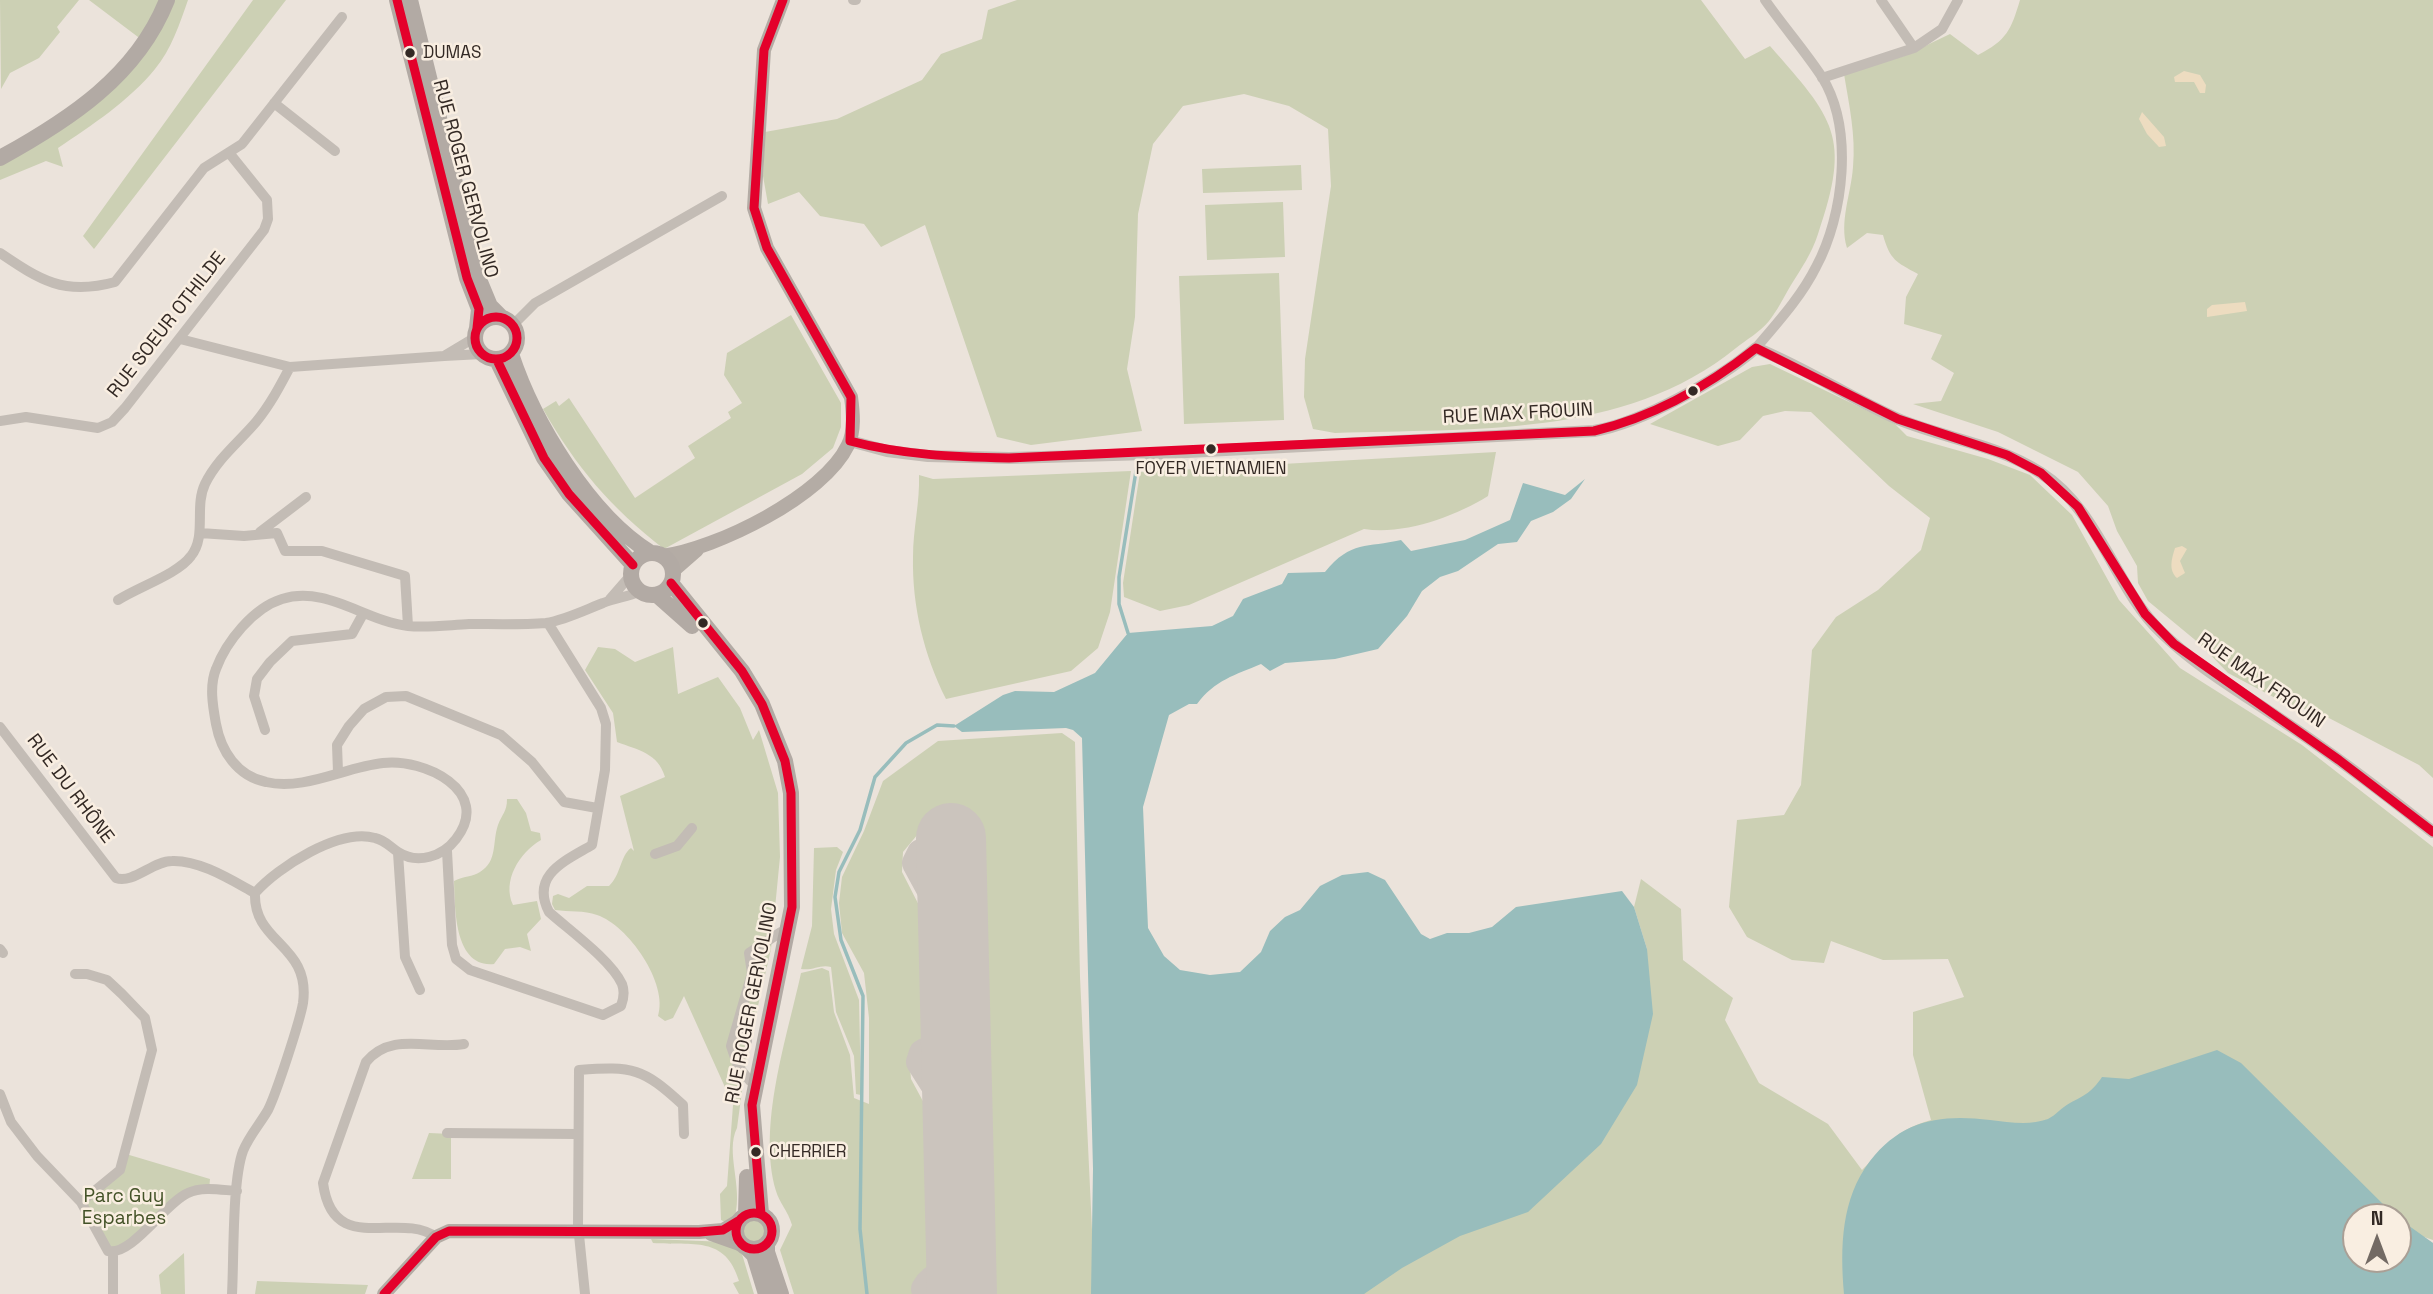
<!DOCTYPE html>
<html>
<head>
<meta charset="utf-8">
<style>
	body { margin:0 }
	#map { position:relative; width:2433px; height:1294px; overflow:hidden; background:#ebe3db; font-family:"Space Grotesk",sans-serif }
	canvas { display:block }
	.north { position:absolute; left:2342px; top:1203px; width:70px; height:70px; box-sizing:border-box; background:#f9eee1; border:2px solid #aa9f95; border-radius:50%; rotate:0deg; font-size:19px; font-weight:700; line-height:28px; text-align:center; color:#332924 }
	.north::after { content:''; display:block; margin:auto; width:24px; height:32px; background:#736a64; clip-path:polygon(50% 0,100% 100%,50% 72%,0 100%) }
</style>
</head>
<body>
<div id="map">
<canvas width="2433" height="1294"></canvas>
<div class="north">N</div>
</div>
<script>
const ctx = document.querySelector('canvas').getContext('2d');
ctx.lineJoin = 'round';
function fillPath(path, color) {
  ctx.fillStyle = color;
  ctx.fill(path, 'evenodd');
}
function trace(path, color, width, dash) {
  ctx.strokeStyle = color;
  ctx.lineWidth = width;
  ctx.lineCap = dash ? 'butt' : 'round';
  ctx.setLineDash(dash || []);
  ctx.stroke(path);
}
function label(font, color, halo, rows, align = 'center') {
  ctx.font = font + ' "Space Grotesk",sans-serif';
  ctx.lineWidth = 5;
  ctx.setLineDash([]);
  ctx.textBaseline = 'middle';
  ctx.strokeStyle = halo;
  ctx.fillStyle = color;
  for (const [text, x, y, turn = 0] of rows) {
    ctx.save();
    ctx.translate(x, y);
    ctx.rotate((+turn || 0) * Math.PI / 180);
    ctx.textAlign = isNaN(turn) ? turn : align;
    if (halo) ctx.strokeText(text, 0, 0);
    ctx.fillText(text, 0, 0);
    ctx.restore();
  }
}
fillPath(new Path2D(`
	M0 0H79L57 27 60 32 39 58 10 73 1 89Z
	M89 0H188C180 23 171 50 155 69 129 101 92 125 58 148L63 167 46 161 0 180V158L47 132 146 43Z
	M253 0H286L94 249 83 236Z
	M1017 0H1701L1745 59 1770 46C1834 119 1852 136 1818 234 1812 253 1801 269 1791 285 1784 297 1777 311 1769 321 1760 332 1746 340 1736 348 1624 439 1471 428 1335 433L1313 429 1304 397 1305 359 1331 186 1328 129 1289 106 1244 94 1183 106 1153 144 1138 214 1135 317 1127 369 1142 431 1031 445 997 437 925 225 881 247 864 224 820 216 799 192 768 204 763 176 765 132 837 119 922 80 941 54 982 39 988 10Z
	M2020 0H2433V778L2419 765 2327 717 2281 701 2228 673 2200 644 2148 601 2138 583 2137 566 2117 531 2108 506 2078 472 1998 432 1913 404 1941 401 1954 373 1931 359 1942 335 1904 324 1906 297 1918 274C1896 262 1890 260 1883 235L1867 233 1847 248C1839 221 1851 195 1853 167 1856 135 1849 105 1844 74L1904 56 1950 34 1978 55C2007 40 2011 30 2020 0Z
	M1301 165 1302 190 1203 193 1202 169Z
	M1283 202 1285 257 1207 260 1205 205Z
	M1279 273 1284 420 1184 424 1179 276Z
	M791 315 841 403V427L833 448 802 474 664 549C611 508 576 467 543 409L556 401 559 406 569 398 635 498 695 458 688 446 731 418 728 412 742 403 724 375 727 353Z
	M1770 364 1895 424 1907 436 1988 459 2030 475 2072 515 2119 600 2180 668 2302 745 2433 847V1240L2421 1236 2433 1243 2398 1252V1217H2357L2337 1196 1865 1294H1329L1647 949 1634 907 1641 879 1681 909 1683 960 1733 998 1725 1020 1759 1083 1828 1124 1862 1170C1887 1145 1895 1130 1931 1120L1913 1055V1012L1964 997 1948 959 1883 960 1831 941 1824 963 1792 960 1747 937 1729 907 1737 820 1784 815 1801 785 1812 650 1836 617 1878 590 1921 550 1930 518 1889 486 1811 412 1785 411 1763 416 1740 440 1718 446 1650 424 1752 367Z
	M1496 452 1488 496C1454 517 1404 535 1364 529L1189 605 1160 611 1124 597 1123 583 1140 472Z
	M1131 471 1110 612 1098 648 1071 671 946 699C924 655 912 606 913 557 913 529 920 502 919 475L933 479Z
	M598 647 615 649 635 662 673 647 678 694 718 677 740 708 753 740 759 730 778 793 780 857 771 949 747 1054 737 1128C725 1152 743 1186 735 1216L725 1222 721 1220 720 1194 727 1186 733 1105 684 996 673 1018 665 1021 658 1016C669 984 628 925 597 915 584 910 569 912 555 910L552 904 553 896 558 894 569 898 587 886H609C621 875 620 856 631 848L634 851 620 796 665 777C658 753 638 750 617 742L613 713 585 670Z
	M1062 733 1075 742 1080 977 1093 1251 1149 1294H986L975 831 918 834 903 852 902 872 926 919 931 1026 909 1054 911 1079 932 1118 937 1264C919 1269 916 1277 916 1294H794L780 1250 792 1225C788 1211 779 1202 776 1191 757 1126 787 1038 801 973L822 968 829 971 834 1012 850 1055 854 1098 869 1104V1018L864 973 842 933 839 903 842 877 864 831 883 781 938 741Z
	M507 799H517L526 813 531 831 540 833 541 840C519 853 502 881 513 905L537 901 541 919 527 934 531 951 520 947 505 949 494 964C454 968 455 908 454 881 463 876 473 877 480 872 498 861 492 842 498 825 502 814 507 812 507 799Z
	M837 847 843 852 836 870 831 909 834 934 859 1000 861 1095 856 1094 854 1056 836 1012 831 967C820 964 813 971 801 969L812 926 814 848Z
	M429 1133 451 1134V1179H412Z
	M126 1154 210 1179 209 1190 199 1189 113 1252 81 1202 108 1182Z
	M743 1231a11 11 0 1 1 22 0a11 11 0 1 1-22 0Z
	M651 1239 727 1242 742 1254 754 1294H739L733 1283 739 1281C725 1235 693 1246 653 1243Z
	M184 1253 185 1294H161L159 1275Z
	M257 1281 368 1285 365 1294H255Z`), '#ccd0b4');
fillPath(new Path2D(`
	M2184 71 2200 75 2206 85 2205 93H2200L2194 82H2175L2174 77Z
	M2142 112 2164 137 2166 146 2159 147 2147 134 2139 119Z
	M2245 302 2247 311 2207 317V309L2212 305Z
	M2182 546 2187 549 2180 561 2185 573 2177 578C2168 570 2172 558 2175 548Z`), '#eddcc0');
fillPath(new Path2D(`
	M1585 479 1571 499 1553 512 1531 521 1517 542 1498 544 1458 571 1440 577 1422 591 1407 616 1378 649 1335 659 1285 663 1270 671 1261 664C1235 675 1215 680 1197 704H1189L1169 715 1143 807 1148 928 1164 956 1180 970 1210 975 1240 972 1261 952 1270 931 1285 917 1300 910 1320 886 1342 875 1368 872 1385 880 1421 934 1430 939 1447 933H1469L1492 927 1516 907 1622 891 1634 907 1647 949 1653 1014 1637 1085 1601 1144 1528 1212 1460 1236 1402 1268 1364 1294H1091L1093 1169 1082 738 1073 730 1066 728 962 732 954 726 1003 695 1015 691 1054 692 1095 673 1128 633 1212 626 1233 616 1243 599 1282 584 1288 573 1325 572C1351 540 1367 548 1401 540L1411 551 1465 540 1510 520 1523 483 1565 495Z
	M2217 1050 2241 1063 2396 1217H2356V1259H2398V1218L2433 1243V1294H1844C1840 1247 1841 1199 1870 1161 1902 1120 1940 1114 1990 1120 2009 1122 2029 1126 2048 1119 2056 1115 2062 1107 2070 1103 2085 1095 2092 1092 2102 1077L2129 1079Z`), '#98bdbc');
trace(new Path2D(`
	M1128 633 1119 604V577L1137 465
	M867 1294 860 1229 863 996 841 940 835 897 839 872 860 830 875 777 906 743 937 725 954 726`), '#98bdbc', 3.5);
trace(new Path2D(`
	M952 887 958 872 952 856 938 847 921 853 916 863 954 933
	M957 1081 963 1063 955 1050 938 1045 923 1053 920 1062 958 1122
	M927 1294 925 1289C933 1275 947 1271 961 1280L969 1294`), '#cbc4bd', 28);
trace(new Path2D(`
	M951 838 962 1294`), '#cbc4bd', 70);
trace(new Path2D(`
	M853 0H856
	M1881 0 1914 48
	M1822 78 1914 48 1942 29 1958 0
	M274 103 335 151
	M0 253C40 280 64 296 115 282L204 168 242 144 342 17
	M513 325 535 303 722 196
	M474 338 444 356 482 354
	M180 339 290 367 444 356
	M1756 348C1778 322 1801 297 1816 267 1844 215 1854 129 1822 77 1805 51 1783 26 1765 0
	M0 421 26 417 98 428 112 422 125 408 264 230 268 219 267 200 230 154
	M260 532 306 497
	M200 533 244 536 277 533 285 551H322L405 576 408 626
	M610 599 630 576
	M118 600C138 587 178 574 191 556 207 536 194 507 205 484 217 459 239 442 256 422 270 405 280 386 290 367
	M0 727 116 878C133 884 153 861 172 861 200 860 231 880 255 893
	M265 730 254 696 257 679 270 662 292 641 352 634 363 614
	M338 772 337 745 349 726 364 709 386 697 406 696 501 735 532 762 564 802 597 808
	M447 851 452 945 456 959 470 970 603 1015 621 1006C624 998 625 992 622 984 611 960 569 930 549 912 530 875 565 861 592 845L605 770 606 724 601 708 548 623
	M398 853 405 957 420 990
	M655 854 677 846 692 828
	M0 949 3 953
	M75 974H87L107 980 122 994 145 1018 152 1050 120 1170 81 1202
	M738 1022 747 1041
	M750 1081 738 1066 731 1046 752 973 749 953 781 932
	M0 1094 11 1122 37 1156 81 1202 108 1251C132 1256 165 1203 188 1193 203 1186 221 1190 237 1191
	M447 1133 577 1134
	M436 1237C398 1210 333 1258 323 1183L366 1062C392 1031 429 1050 464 1044
	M113 1252V1294
	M232 1294C234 1259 232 1181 243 1151 249 1136 260 1124 268 1110 276 1094 300 1021 303 1003 311 944 253 944 255 893 278 867 339 828 375 838 385 840 390 847 398 852 418 865 443 856 456 839 493 791 424 758 383 763 345 767 304 791 266 782 237 776 221 751 216 724 213 707 209 686 216 669 226 642 253 608 282 599 326 585 365 621 408 626 428 628 449 625 469 624 494 624 521 625 546 623 565 620 585 610 603 603 615 598 627 597 639 592
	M585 1294 578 1225 579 1070C633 1066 643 1068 683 1105L684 1134`), '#c3bcb5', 10);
trace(new Path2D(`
	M850 441 887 451 928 456 1009 458 1148 454 1594 431C1641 423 1719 380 1756 348 1806 368 1850 398 1898 419 1946 439 1997 444 2041 473 2099 510 2115 588 2161 632 2196 666 2239 691 2280 719 2333 754 2383 792 2433 832`), '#c3bcb5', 12);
trace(new Path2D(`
	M662 556C716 549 824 496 848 445 855 431 853 412 851 397L767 248 754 208 764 50 783 0
	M673 571 697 550
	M711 1234 742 1245
	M384 1294 436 1237 449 1231 699 1232 723 1230 738 1221`), '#b4aca5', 14);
trace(new Path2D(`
	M397 0 467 278 479 309 477 328
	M410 0 478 277 490 306 502 318
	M0 158C69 120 137 76 167 0
	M475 338a21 21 0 1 1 42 0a21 21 0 1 1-42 0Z
	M511 354C533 421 589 515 651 553
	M497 360 544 458 569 494 633 565
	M631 574a21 21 0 1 1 42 0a21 21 0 1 1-42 0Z
	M671 583 742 671 762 704 785 761 791 793 792 907 752 1105 761 1214
	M657 595 692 626
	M736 1231a18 18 0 1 1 36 0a18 18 0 1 1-36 0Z
	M746 1214 747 1177
	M767 1243V1252L781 1294
	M747 1248 754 1255 766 1294`), '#b2aaa4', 16);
trace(new Path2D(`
	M397 0 467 278 479 309 477 328
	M783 0 764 50 754 208 767 248 851 397 850 441C903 455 954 457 1009 458L1594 431C1653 417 1708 386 1756 348L1898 419 2007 455 2041 473 2078 507 2145 614 2174 644 2339 760 2433 832
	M475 338a21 21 0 1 1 42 0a21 21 0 1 1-42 0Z
	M497 360 544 458 569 494 633 565
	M671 583 742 671 762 704 785 761 791 793 792 907 752 1105 761 1214
	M736 1231a18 18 0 1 1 36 0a18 18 0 1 1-36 0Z
	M384 1294 436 1237 449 1231 699 1232 723 1230 738 1221`), '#e4002b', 9);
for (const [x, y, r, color] of [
	[410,53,6,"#332924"],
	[1693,391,6,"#332924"],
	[1211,449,6,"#332924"],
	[703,623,6,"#332924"],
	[756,1152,6,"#332924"]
]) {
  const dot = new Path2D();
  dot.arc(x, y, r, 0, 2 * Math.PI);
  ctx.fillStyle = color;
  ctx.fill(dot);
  trace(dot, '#f9eee1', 2.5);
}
label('17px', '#332924', '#f9eee1', [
	["DUMAS",423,53],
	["FOYER VIETNAMIEN",1211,469,"center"],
	["CHERRIER",769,1152]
], 'left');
label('19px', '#332924', '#f9eee1', [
	["RUE ROGER GERVOLINO",465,179,75],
	["RUE SOEUR OTHILDE",167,325,-52],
	["RUE MAX FROUIN",1518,414,-3],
	["RUE MAX FROUIN",2261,681,35],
	["RUE DU RHÔNE",70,789,53],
	["RUE ROGER GERVOLINO",752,1003,-79]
]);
label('19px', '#435227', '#f9eee1', [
	["Parc Guy",124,1197],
	["Esparbes",124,1219]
]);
</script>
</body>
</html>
